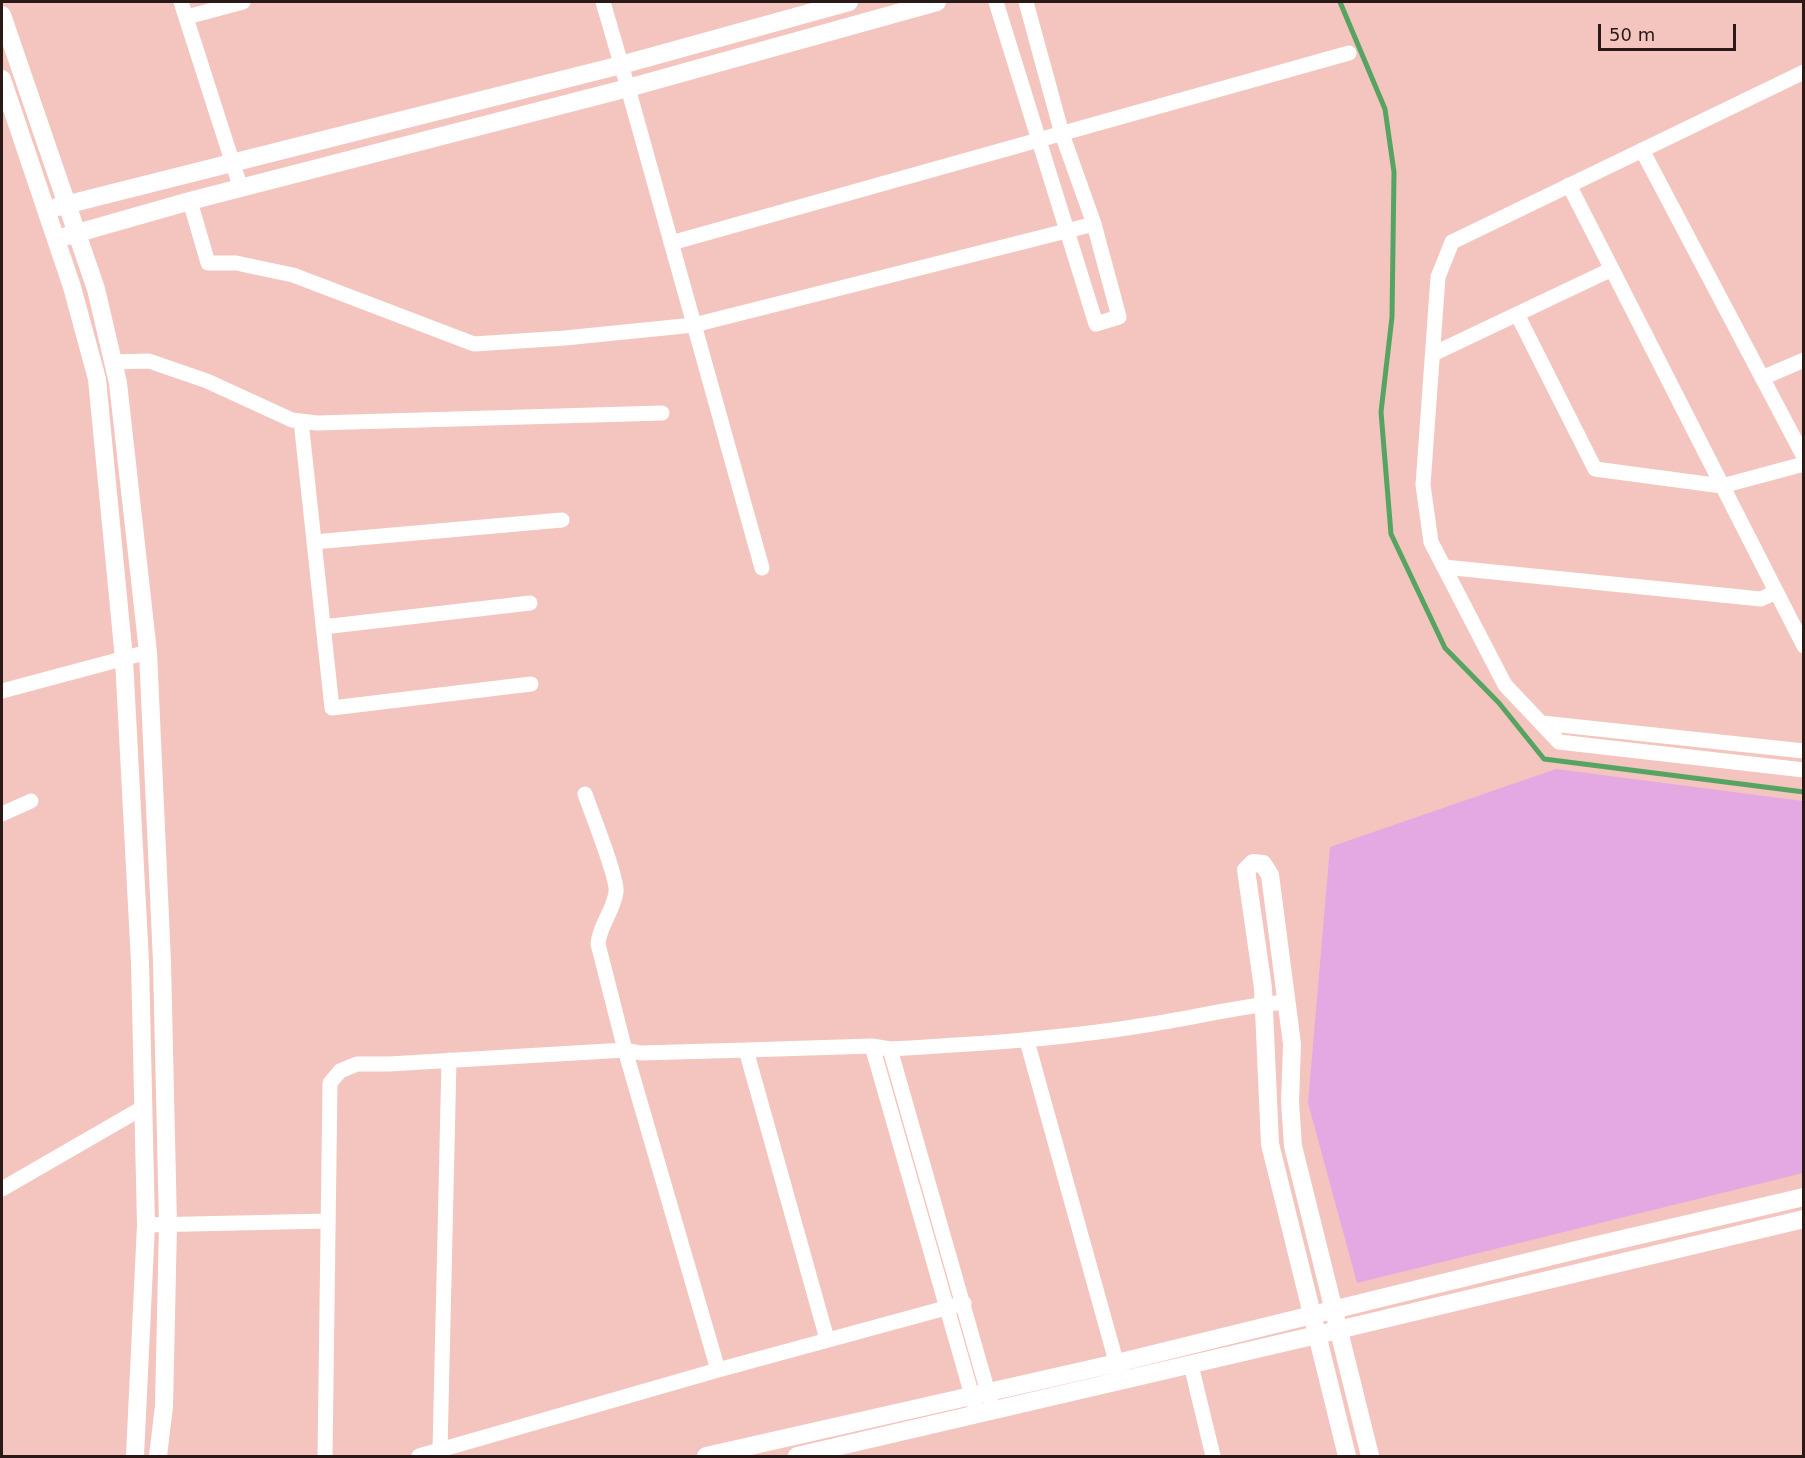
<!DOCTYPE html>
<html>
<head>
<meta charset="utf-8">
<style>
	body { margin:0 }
	#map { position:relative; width:1805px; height:1458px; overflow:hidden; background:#f3c5be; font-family:"DejaVu Sans",sans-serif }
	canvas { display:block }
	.frame { position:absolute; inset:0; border:3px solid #2a1917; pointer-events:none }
	.scale { position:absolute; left:1598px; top:24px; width:138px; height:27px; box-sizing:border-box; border:3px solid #2a1917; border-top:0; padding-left:8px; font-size:18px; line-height:21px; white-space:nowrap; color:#2a1917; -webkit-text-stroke:4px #f3c5be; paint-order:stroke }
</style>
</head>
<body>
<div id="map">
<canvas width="1805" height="1458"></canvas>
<div class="frame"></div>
<div class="scale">50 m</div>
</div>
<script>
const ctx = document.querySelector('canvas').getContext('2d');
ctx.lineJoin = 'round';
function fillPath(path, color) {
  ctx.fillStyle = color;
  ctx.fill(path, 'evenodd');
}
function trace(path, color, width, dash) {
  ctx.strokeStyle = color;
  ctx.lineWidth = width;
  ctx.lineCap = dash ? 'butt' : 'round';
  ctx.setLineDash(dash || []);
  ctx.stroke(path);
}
fillPath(new Path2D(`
	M1556 769 1803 801V1173L1357 1283 1308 1103 1330 847Z`), '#e4a9e3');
trace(new Path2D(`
	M1340 2 1385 109 1394 172 1392 317 1381 412 1391 534 1445 648 1499 703 1544 759 1804 792`), '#56a461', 5);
trace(new Path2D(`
	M181 2 241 189
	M603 2 628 88 762 568
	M996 2 1096 324 1119 317 1094 224 1062 134 1026 2
	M187 17 243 2
	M1804 72 1452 242 1438 277 1423 485 1431 542 1505 685 1559 742 1804 770
	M1642 150 1804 457
	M1569 185 1804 646
	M190 201 208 263H236L293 275 474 344 565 338 694 325 1094 224
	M671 243 1349 53
	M1517 314 1595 469 1722 486 1804 464
	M1433 354 1612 269
	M113 362 149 361 207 381 292 420 317 423 662 413
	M1762 378 1804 360
	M301 421 332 708 531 684
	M314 542 562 520
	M1444 567 1761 599 1776 592
	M323 627 530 603
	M2 691 148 652
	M1542 723 1804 751
	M585 794C591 811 618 879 616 892 614 910 599 926 598 944L625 1050 718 1370
	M2 814 31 801
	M1027 1041 1119 1372
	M872 1046 975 1406
	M890 1049 991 1403
	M746 1050 872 1046 890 1049C976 1044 1061 1039 1146 1025 1193 1018 1239 1006 1286 1002
	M2 1189 144 1107
	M146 1225 328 1221
	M1191 1365 1213 1456
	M440 1451 449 1060
	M325 1456 330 1083 340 1071 357 1064H389L625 1050 641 1053 746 1050 827 1339
	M419 1456 718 1370 964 1303`), '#fff', 15);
trace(new Path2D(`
	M2 15 96 289 118 383 148 652 162 962 168 1225 164 1406 158 1456
	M2 79 72 287 97 379 124 659 140 962 146 1225 135 1456
	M57 207 621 65 849 2
	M67 236 190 201 628 88 937 2
	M706 1456 1117 1363 1597 1245 1804 1197
	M797 1456 1317 1335 1804 1219
	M1347 1456 1270 1144 1263 988 1246 870 1253 863 1263 864 1270 875 1292 1044 1290 1102 1293 1146 1370 1456`), '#fff', 18);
</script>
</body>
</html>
